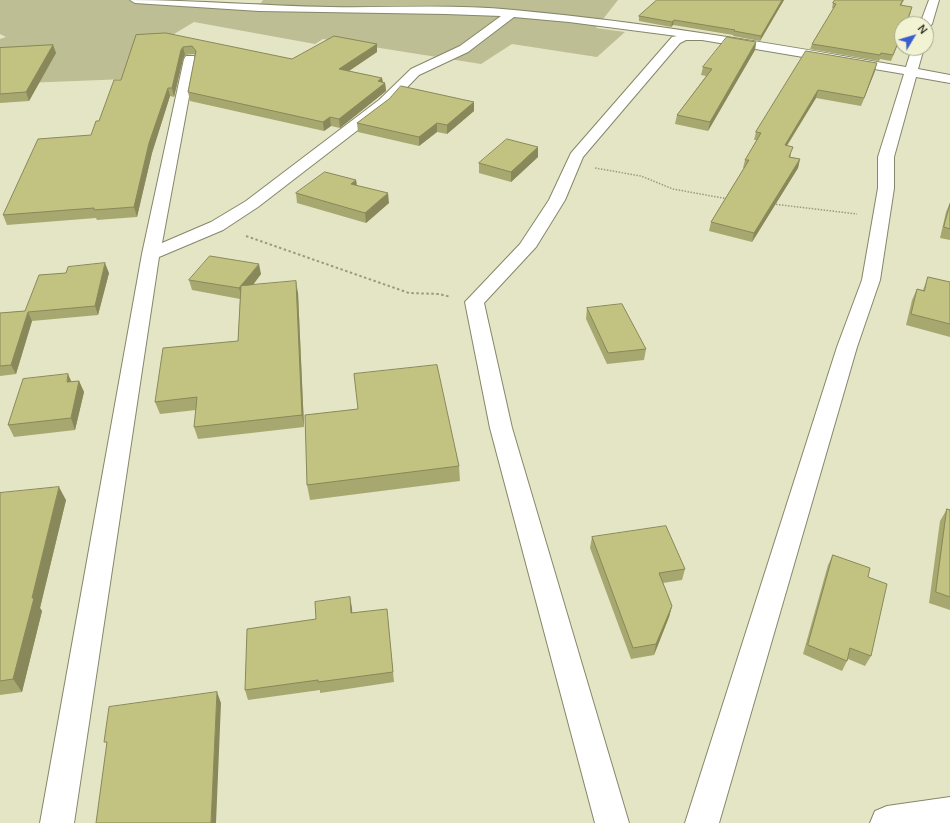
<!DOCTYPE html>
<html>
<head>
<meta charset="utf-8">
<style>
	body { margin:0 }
	#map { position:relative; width:950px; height:823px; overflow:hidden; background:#e4e5c5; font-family:Manrope,sans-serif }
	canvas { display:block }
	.north { position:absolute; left:894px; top:16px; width:40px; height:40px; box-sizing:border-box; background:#f1f3d2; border:1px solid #a5a78e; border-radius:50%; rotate:52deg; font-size:11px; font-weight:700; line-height:16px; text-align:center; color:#333427 }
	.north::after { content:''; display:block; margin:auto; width:14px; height:18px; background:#3a5dcf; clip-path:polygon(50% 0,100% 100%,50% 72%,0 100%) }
</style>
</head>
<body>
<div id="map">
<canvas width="950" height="823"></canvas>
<div class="north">N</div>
</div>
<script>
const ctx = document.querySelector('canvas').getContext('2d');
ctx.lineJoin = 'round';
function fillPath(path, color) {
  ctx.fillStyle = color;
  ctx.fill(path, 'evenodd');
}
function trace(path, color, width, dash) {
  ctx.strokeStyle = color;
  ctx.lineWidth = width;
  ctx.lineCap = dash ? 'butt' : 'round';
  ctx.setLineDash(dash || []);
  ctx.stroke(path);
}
fillPath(new Path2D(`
	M0 0H139L194 3H261L263 0H618L596 28 625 32 597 57 512 44 481 64 323 39 315 44 194 22 164 40 176 77 0 84V39L6 37 0 34Z`), '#bdbe93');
const minor = new Path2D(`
	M130 0C196 0 263 6 330 7 391 8 453 4 514 10 646 22 776 44 906 67L912 48H924L918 69 950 75V83L916 77 894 157V188L880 280 857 347 719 823H685L837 347 862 280 878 188V157L904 74 702 40H686L680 43 583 157 565 200 536 247 484 303 512 428 629 823H595L490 428 465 302 520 244 549 200 571 153 672 37 677 36 569 22 514 17 468 52 419 75 389 106 258 207 223 230 159 257 74 823H40L142 254 184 59 186 56H194L196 59 162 243 211 222 246 201 379 100 411 69 460 46 501 16 446 14 259 11 135 3Z
	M929 0H939L932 24 930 26 926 27V24H920Z
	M950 797V823H870L875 811 887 806Z`);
trace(minor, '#868769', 2);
trace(new Path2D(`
	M595 168 641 176 673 189 728 199
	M773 204 857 214`), '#999a82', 1.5, [1.5, 1.5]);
trace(new Path2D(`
	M246 236 409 293 439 294 451 297`), '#999a82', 2, [2.5, 2.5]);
fillPath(minor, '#fff');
fillPath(new Path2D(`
	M657 0H784L760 41 733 36V35L673 25 671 27 639 21V16Z
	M835 0H904L901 6 911 12 906 24H902V34L891 61 880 59 879 61 810 49 812 44 834 9 832 8 833 3Z
	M136 35 292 59 377 52 349 71 382 78 383 82 385 83 386 91 340 128 331 126 324 131 190 101 188 92 195 56 194 54 185 55 183 59 174 97 170 96 152 153 137 217 97 220 96 218 7 225 3 215 91 135 99 121 121 80Z
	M756 42 755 50 708 131 675 124 677 115 706 76 701 75 703 67Z
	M53 45 56 53 29 101 0 103V48Z
	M806 51 875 71 861 106 816 98 787 146 791 155 790 157 800 159 798 168 752 242 709 231 711 222 744 168H743L745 160 757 140H754L756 132Z
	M474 102V111L447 134 437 132 419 146 358 132 357 123Z
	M538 147V157L511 182 479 173V163Z
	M356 180 357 185 389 203 366 223 297 203 296 193Z
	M950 203V240L940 238 946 212Z
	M109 273 98 315 32 321 16 374 0 376V313L25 311Z
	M261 274 253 285 298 293 304 427 198 439 194 427 196 410 160 414 155 402 238 341 240 299 192 290 189 280Z
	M928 277 950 282V337L906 325 912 300 917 289 923 290Z
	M587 308 646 349 644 360 607 364 586 319Z
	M79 381 84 392 75 430 14 437 8 425 72 382Z
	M358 409 459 466 460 481 310 500 307 485Z
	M0 493 66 500 40 608 42 611 22 692 0 695Z
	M947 509 950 510V610L929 603 940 521Z
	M592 537 685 569 682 580 663 583 672 606 669 617 654 655 631 659 590 548Z
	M833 555 868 577 871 656 865 666 848 659 842 671 803 654 828 565Z
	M352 608V613L388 619 394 682 320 693V690L248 700 245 690 316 619Z`), '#a7a86f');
fillPath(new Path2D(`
	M782 0H784L760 41 761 36Z
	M674 20 673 25 671 27 672 22Z
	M756 42 755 50 708 131 710 122Z
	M377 44V52L340 77 339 69Z
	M53 45 56 53 29 101 26 92Z
	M183 47 185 55 183 59 174 97 172 88 181 50Z
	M877 63 875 71 861 106 864 98Z
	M382 78 383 84 385 83 386 91 340 128 339 119 378 81Z
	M168 88 170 96 152 153 137 217 134 207 149 143Z
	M818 90 816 98 782 153 785 145Z
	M474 102V111L447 134V125Z
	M330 117 331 126 324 131 323 122Z
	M437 123V132L419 146V137Z
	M538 147V157L511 182V172Z
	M800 159 798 168 752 242 754 233Z
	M356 180 357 189 351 184Z
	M388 193 389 203 366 223 365 213Z
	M105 263 109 273 98 315 95 306Z
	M259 264 261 274 242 299 239 288Z
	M296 281 298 293 304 427 302 415Z
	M28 312 32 321 16 374 11 365Z
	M68 374 73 385 67 382Z
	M79 381 84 392 75 430 71 418Z
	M59 487 66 500 40 608 42 611 22 692 13 679 32 598Z
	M350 597 352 608 353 624 351 613Z
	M672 606 669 617 654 655 656 644Z
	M217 692 221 703 216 823H211Z`), '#88885a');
const building = new Path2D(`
	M657 0H782L761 36 734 31 735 30 674 20 672 22 639 16Z
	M835 0H903L900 5 912 7 906 24H902V33L893 55 881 53 880 55 812 44 836 4 833 3Z
	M166 33 292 59 334 36 377 44 339 69 382 78 378 81 385 83 339 119 330 117 323 122 188 92 196 51 192 46 183 47 181 50 172 88H168L149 143 134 207 94 210V208L3 215 38 139 91 135 96 121H99L114 80H121L136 35Z
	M727 37 756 42 710 122 677 115 712 69 703 67Z
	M53 45 26 92 0 94V48Z
	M806 51 877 63 864 98 818 90 785 145 793 147 789 157 800 159 754 233 711 222 749 160H745L761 133 756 132Z
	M401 86 474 102 447 125 437 123 419 137 357 123 389 99Z
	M507 139 538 147 511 172 479 163Z
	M325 172 356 180 351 184 388 193 365 213 296 193Z
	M950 204V229L944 227Z
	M210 256 259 264 239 288 189 280Z
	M105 263 95 306 28 312 11 365 0 366V313L25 311 39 275 66 273 68 267Z
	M928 277 950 282V324L911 314 917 289 924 291Z
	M296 281 302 415 194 427 197 397 155 402 163 348 238 341 241 286Z
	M622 304 646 349 608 353 587 308Z
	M437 365 459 466 307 485 305 415 358 409 354 374Z
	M68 374 67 382 79 381 71 418 8 425 23 379Z
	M59 487 32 598H34L13 679 0 681V493Z
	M947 509 950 510V597L936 592Z
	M666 526 685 569 659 573 672 606 656 644 633 648 592 537Z
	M833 555 870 568 868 577 887 584 871 656 850 648 847 661 808 645Z
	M350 597 351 613 387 609 393 672 318 682V680L245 690 247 629 316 619 315 602Z
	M217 692 211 823H96L107 742H104L109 707Z`);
fillPath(building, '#c2c381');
trace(building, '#88885a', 1);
</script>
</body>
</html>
